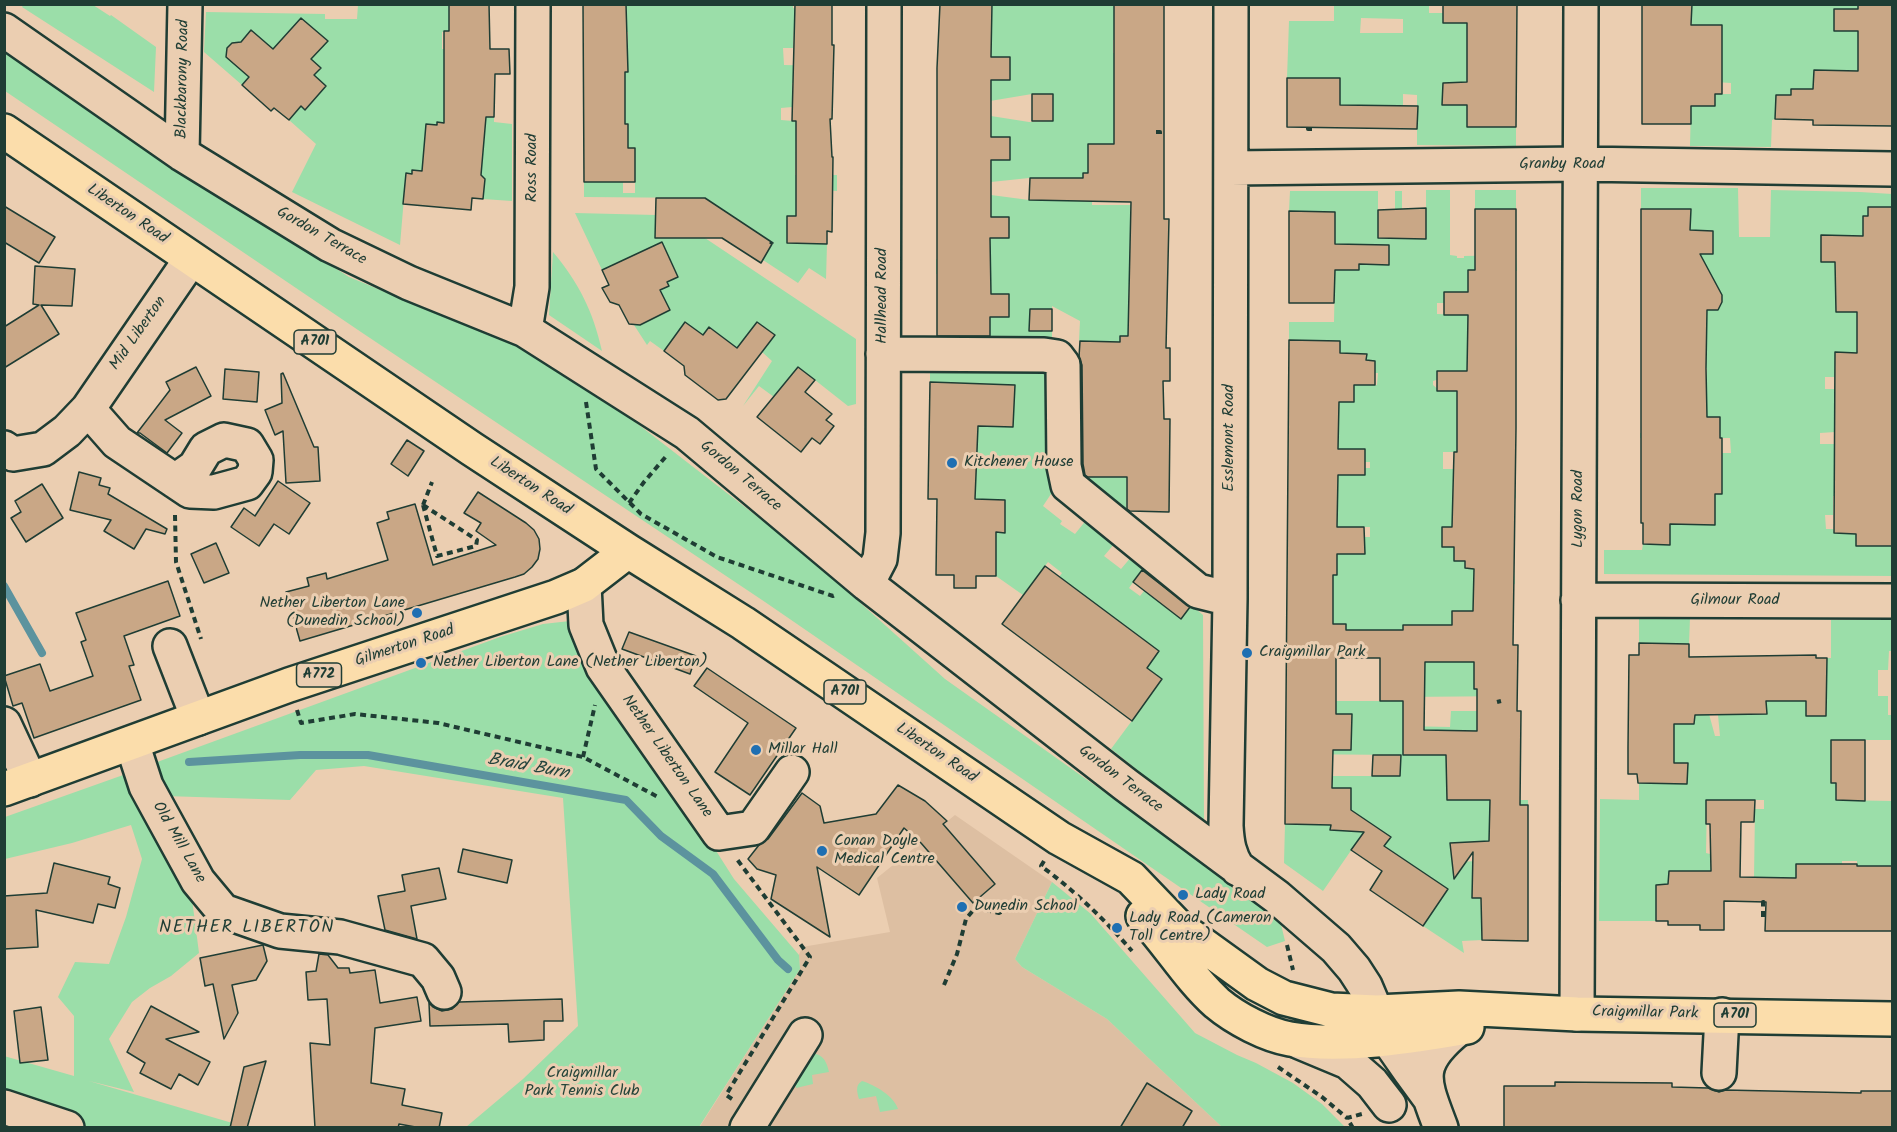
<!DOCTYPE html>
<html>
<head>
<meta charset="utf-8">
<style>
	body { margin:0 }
	#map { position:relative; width:1897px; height:1132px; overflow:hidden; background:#ebceb1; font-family:Kalam,sans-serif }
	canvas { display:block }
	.frame { position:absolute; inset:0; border:6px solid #1f3d34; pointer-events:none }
</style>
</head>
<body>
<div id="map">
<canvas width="1897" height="1132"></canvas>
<div class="frame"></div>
</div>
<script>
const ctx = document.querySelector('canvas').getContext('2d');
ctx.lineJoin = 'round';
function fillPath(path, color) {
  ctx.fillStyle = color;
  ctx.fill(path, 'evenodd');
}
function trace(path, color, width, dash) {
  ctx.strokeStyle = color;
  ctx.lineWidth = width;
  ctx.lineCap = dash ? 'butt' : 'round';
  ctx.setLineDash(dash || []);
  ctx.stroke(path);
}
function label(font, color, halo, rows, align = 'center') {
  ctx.font = font + ' Kalam,sans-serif';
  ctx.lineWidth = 6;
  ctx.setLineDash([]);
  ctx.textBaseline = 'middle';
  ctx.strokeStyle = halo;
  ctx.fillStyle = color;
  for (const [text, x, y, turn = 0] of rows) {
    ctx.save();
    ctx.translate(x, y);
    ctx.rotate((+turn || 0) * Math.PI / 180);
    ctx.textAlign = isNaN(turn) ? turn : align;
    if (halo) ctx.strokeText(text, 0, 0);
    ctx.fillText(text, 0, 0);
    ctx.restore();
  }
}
fillPath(new Path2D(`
	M955 815 1052 882 1015 959 1022 967 1107 1019 1222 1127 699 1128 800 969 799 955 802 947 890 932 877 878Z`), '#ddbfa2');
fillPath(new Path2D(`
	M24 4 93 5 110 16 111 15 156 47 154 92 22 7Z
	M1114 4 1118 40H1113V53H1123L1114 144H1088V173H1083L1082 201 1092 202V205H1131L1128 322 1163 323 1130 336H1120L1128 409 1126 525 1077 477H1100L1101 342 1079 341 1080 321 1052 306V309H1030V331H1052V349L990 341V317H1009V295L990 294V274H936V259H990V238H1009V217H991V195L1029 200H1052V178H1029L991 182V160H1010V137H991V116L1029 122 1053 121V94H1032L990 101 991 80 1010 57H991V37H938L940 23H992V5Z
	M1858 4V9L1834 31H1858V50L1892 51 1860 71 1814 70 1813 89H1791V95H1776L1775 119 1772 120 1771 147 1690 146 1691 103H1702V106H1714L1715 94H1731V83L1715 82 1642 59V47H1722V25H1692V5Z
	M358 5H449V31L442 32V49H481L444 57V115L494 117V122L512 124V201L483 199 485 179 481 175 483 152 454 124 437 122V125L427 124 424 171 412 170V174H406L400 245 292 192 316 144 289 120 301 106 306 110 326 86 314 75 321 68 311 59 327 41 301 18 266 57 259 37 251 30 241 42 232 43 227 48 253 72 242 85 204 52 206 12 325 14V19H357Z
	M626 5H793V8L832 20V27L794 26 793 48H783L784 65 833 66 826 84 792 83V107L781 108V120L805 122 827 140H796L795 175H837V191L822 190 796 216H787L797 243 827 244 826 279 809 268 798 283 763 260 773 243 705 198 584 197V182H623V193H635V148L583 146 584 138 620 124V72H628V59H584V47H628V32H621L626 21Z
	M1334 5H1429V13H1443V23H1467V45H1517L1516 62H1467V82L1443 83V105H1467V127H1516V146L1417 145V95L1403 94V106L1373 105 1372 127 1340 109V79L1287 78 1289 21H1334ZM1361 18 1403 19V33H1360Z
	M4 52 349 277 526 350 608 401 807 555 945 679 1279 916 1285 941 1267 947 765 602 361 332 5 91Z
	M1641 188H1738L1739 237H1770L1771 190 1860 192 1892 194V207L1863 217V231L1868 239 1821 236V261L1839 262 1836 311 1858 312 1857 355 1853 353H1835V377H1825V389H1835V432L1820 433V444H1835L1852 496H1833V515H1825L1826 529H1833L1834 533H1851L1856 531 1857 546H1892V576L1604 574V550H1642L1643 544 1670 545V524L1692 494H1722V464L1703 463 1721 453H1731L1730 438H1640V433H1720V417H1707V411L1691 389H1707V368H1641V353L1706 352 1707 330H1689V310H1718C1723 301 1723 297 1718 288H1641V275H1690L1691 254H1713V231L1690 230V209H1641Z
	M1426 190H1450V255L1457 256V258H1464V256L1516 255 1517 271H1469L1468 292H1444V303H1437V314L1468 315V334L1516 344 1517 350H1467V371L1433 381V385L1440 391H1467V412H1516V428H1457V448H1466V452H1443V469H1466V491H1516V498L1452 527H1442V546L1454 547V561H1465V568L1514 569 1515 584 1474 583 1473 611H1452V625H1403V630L1346 634 1333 624 1288 575H1337V554H1365V537H1370V527H1337L1338 475H1365V468H1370V462H1365V449H1338V430H1288V415H1310L1339 405V402H1354V385H1377L1378 373H1375V361L1366 360V354H1349L1340 360V341L1289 340V322H1334L1335 270H1358L1359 264 1389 265V258L1359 249V244H1335V212L1289 211 1290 191H1378V232H1395V191H1402V227L1426 239Z
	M1475 190H1516V209H1475Z
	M575 213 656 215 705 238 856 339V404L848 406 815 380 774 397 759 386 743 406 772 361 762 352 775 335 757 322 737 348 709 327 703 335 686 323 664 351 650 341 647 345 634 325 647 318 653 308 666 302 660 290 667 282 678 276 673 265 602 270Z
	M553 252C579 283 593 311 602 351L549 315Z
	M930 361 1039 362 1053 378V491L1043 506 1062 521 1060 524 1075 534 1087 519 1115 543 1104 556 1121 569 1132 556 1144 567 1129 588 1140 596 1156 576 1167 585 1156 600 1170 611 1182 597 1203 615 1204 823 1111 749 1162 680 1147 668 1159 651 1122 623 1109 640 1050 590 1062 573 1048 562 1023 595 996 576V532H1005V500L975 499 978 426 1013 427 1015 386 930 382Z
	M1639 618H1690L1689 644 1639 643Z
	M1831 620H1892V651H1889L1888 670H1878V696H1888V715H1892V740H1831L1836 783V800L1892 801V866H1857V861H1842V864H1833V876L1820 864H1796V880L1754 878 1755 809H1764V800H1707L1706 853 1710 854 1711 871H1669L1668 884 1656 885V921H1599L1600 799 1639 800V783H1687L1688 763H1674V724H1694L1695 714H1709L1715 736H1720L1718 715H1738V701L1767 714 1766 701H1806V716H1826L1827 658H1831Z
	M570 621 586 672 603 685 690 812 700 836 706 835 734 879 799 955 800 969 699 1127H466L523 1079 578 1026 563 798 364 766 316 770 290 800 165 796 149 765 500 637 543 624Z
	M1403 662H1474V689H1517V696L1403 697Z
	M1336 701H1403V726L1450 727 1451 711H1477V735L1472 731H1459L1432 755H1471L1447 785V800H1528V805H1490L1489 841 1453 862 1479 861 1482 940 1462 941 1464 953 1423 926 1447 889 1372 864 1390 837 1370 823 1323 891 1284 863 1285 824 1331 825V830L1345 831 1346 802H1351V789L1332 788V776H1400V755L1286 754 1351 714H1336Z
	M126 774 189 876 199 953 171 976 150 988 132 1002 109 1039 134 1092 89 1081 246 1127H5L4 1056 74 1076V1016L58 997 75 962 109 964 126 917 142 859 131 825 72 843 5 859V817Z
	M1052 882 1091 914 1195 1033 1237 1055 1256 1063 1293 1083 1322 1104 1345 1127H1222L1107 1019 1022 967 1015 959Z
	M807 1053C821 1053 826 1058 829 1072L812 1075 813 1084 796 1088 794 1078Z
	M862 1081C875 1085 894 1096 898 1109L880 1112 876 1096 859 1099C857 1092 855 1085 862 1081Z`), '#9bdea9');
trace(new Path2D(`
	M4 586 42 653
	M189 762 300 755H368L626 800 661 836 713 874 778 960 788 969`), '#5c939e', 8);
const building = new Path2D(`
	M449 4H489L490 49H509L510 74H495L494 117H486L481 175 485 179 483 199 472 198 471 210 403 204 406 173 412 174V170L422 171 426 124 437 125V122L444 123V31H449Z
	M583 4H626L628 72H625V124H628V148H635V182H584Z
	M795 4H832V45H834L832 119H830L832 157H833L832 232 827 231V244L787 243V216H796V121H792Z
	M940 4H992L991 57H1010V80H991V137H1010V160H991V217H1009V238H990L991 294H1009V317H990V336H937V68Z
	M1114 4H1164V219H1169L1166 348H1170V381H1163L1164 419H1170L1169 512 1130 511 1127 509V477H1088L1085 475 1083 464 1082 365 1079 357 1080 341 1120 342V336H1128L1131 202 1029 200 1030 178H1083V173H1088V144H1114Z
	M1443 4H1517L1516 127H1467V105H1442L1443 83 1467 82V23H1443Z
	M1642 4H1692L1691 25H1722V94H1715V106H1691V124H1642Z
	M1858 4H1893V126L1813 125V120L1775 119 1776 95H1791V89H1813L1814 70 1858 71V31H1834V9H1858Z
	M301 18 328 41 311 59 321 68 314 75 326 86 305 110 301 106 289 120 274 108 271 111 242 85 249 77 226 57 227 48 232 43 241 42 251 30 273 49Z
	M1287 78H1340V105L1418 106 1417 129 1287 127Z
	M1032 94H1053V121H1032Z
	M656 198H705L773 243H770L772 244 761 263 722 238H655Z
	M4 206 55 237 39 263 4 242Z
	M1868 207H1893V546H1856V534L1834 533 1835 352 1857 353V312H1836L1835 262H1821V235L1863 236V216H1868Z
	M1426 208V239L1378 238V210Z
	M1475 209H1516V428L1513 645H1518L1517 711H1521L1520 805H1528V941L1482 940 1481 898H1472L1473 852 1454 879 1450 843 1489 841 1490 800H1447L1446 755H1403V701H1380V658H1336V714H1352L1351 750H1333L1332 788H1351V810L1391 837 1384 846 1448 889 1423 926 1370 890 1382 871 1351 850 1364 832 1330 830 1331 825 1285 824 1289 340 1340 341V353L1367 354 1366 360 1375 361V385H1354V402H1339L1338 449H1365V475H1338L1337 527H1364L1365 554H1337V575H1333V624H1346V630H1403V625H1452V611H1473L1474 569 1465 568V561H1454V547H1442V527H1452L1454 452H1457V391H1437V371H1467L1468 315H1444V292H1468V270H1475ZM1425 662H1474V689H1477V731L1424 730Z
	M1641 209H1691L1690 230 1713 231V254H1700L1722 295V302L1718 310H1707L1706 368 1707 417H1720V438H1722V494H1715V525L1670 524V545L1643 544V523H1641Z
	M1289 211 1335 212V244L1389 245V265L1359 264V270H1335L1334 303H1289Z
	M662 242 678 277 667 282 669 286 660 290 670 310 640 325 629 324 619 305 610 302 602 288 609 285 602 270Z
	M35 266 75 269 72 306 41 305 59 334 4 368V327L39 305 33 304Z
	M1030 309H1052V331H1029Z
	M685 322 703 335 709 327 737 348 757 322 775 335 726 399 718 400 685 375 684 366 664 351Z
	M196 367 211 396 165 420 182 433 167 453 140 433H137L170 390 166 382Z
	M798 367 815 380 805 392 832 414 826 420 834 426 820 444 812 438 801 452 757 417Z
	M225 369 259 372 257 402 223 399Z
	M283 373 314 447H318L320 481 286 483 283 431 275 435 265 410 282 403 281 374Z
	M930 382 1015 385 1013 427 978 426 975 499 1005 500V533L996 532V576H976V588H954V575H936L937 499H928Z
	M407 440 424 451 408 476 391 464Z
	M79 472 101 478 99 485 110 488 108 494 167 529 165 534 146 529 134 549 104 531 111 520 70 510Z
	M278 481 310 503 289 534 274 524 259 546 231 527 244 508 255 516Z
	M42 484 63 518 26 542 11 518 21 512 15 501Z
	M478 492 526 523 534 530 539 539 540 549 538 559 532 567 524 574 515 577 300 641 286 592 309 586 307 578 326 573 327 579 388 560 377 523 389 519 387 512 415 504 433 565 496 545 476 531 481 523 464 513Z
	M216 543 229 573 204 583 191 554Z
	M1045 566 1159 651 1147 668 1162 679 1132 721 1002 624Z
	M1142 570 1190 607 1181 619 1133 582Z
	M168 581 180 616 124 636 134 665 129 666 141 700 34 738 22 703 13 706 4 676 40 664 50 691 93 676 81 642 86 640 76 613Z
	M629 632 696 656 690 674 622 649Z
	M1639 643 1689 644V657L1816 655V658H1827L1826 716H1806V701H1766L1767 714 1695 715 1694 724H1674V763H1688L1687 784 1638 783 1637 774H1628V747L1629 655H1639Z
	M707 668 796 728 750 795 715 772 748 723 694 686Z
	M1831 740H1865V801L1836 800V783H1831Z
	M1373 755H1401L1400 776H1372Z
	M898 785 925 801 947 821 943 824 995 884 973 903 921 843 904 828 859 895 817 867 830 937 771 899 776 875 757 869 748 859 759 845 768 839 802 793 820 806 824 823 876 814Z
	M1706 800H1755L1754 822H1741L1740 877 1796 878V864H1857V866H1893V931H1765L1766 902 1724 901V930H1700V925H1668V921H1656V885L1668 884 1669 871H1711L1710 824H1706Z
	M463 849 512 860 507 883 458 872Z
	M54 863 110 877 108 884 120 888 115 908 98 904 93 923 36 910 38 947 4 949V896L47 893Z
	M439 868 446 899 411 906 417 939 385 930 378 896 405 891 402 875Z
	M263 945 267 961 256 980 232 985 238 1013 224 1039 213 984 205 986 200 958Z
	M319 954 328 955 338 968H349L350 973 375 970 380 1003 417 997 421 1021 375 1028 371 1083 405 1089 402 1105 442 1113 439 1128H421L399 1124 398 1128H315L310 1043 330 1045 327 999 308 1000 306 972 316 971Z
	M562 999 563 1021H544V1040L509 1042 508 1024 430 1026 429 1003 433 1007 442 1011 452 1009 459 1002Z
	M151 1006 199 1032 166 1039 210 1062 198 1085 179 1074 171 1089 140 1073 145 1063 127 1052Z
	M41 1007 48 1060 20 1063 14 1011Z
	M266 1061 247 1128H230L244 1067Z
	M1555 1082 1672 1083V1087L1708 1088 1719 1092 1725 1090 1861 1093V1091H1893V1128H1504V1086H1555Z
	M1147 1083 1192 1111 1182 1128H1120Z`);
fillPath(building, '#c9a786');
trace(building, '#1f3d34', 1.5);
const minor = new Path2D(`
	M1231 4 1230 599 1226 826C1227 843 1229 855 1238 869
	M4 30 182 154 330 245 409 283 525 330 687 433 867 584 1126 785 1277 897 1336 948 1354 969 1365 986 1387 1038 1410 1071 1429 1097
	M182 154 185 4
	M1231 168 1581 164 1892 169
	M525 330 532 287 533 4
	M883 354 1044 355 1057 357 1063 365 1064 466 1068 485 1198 591 1230 599
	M88 409 117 442 190 491 214 492 247 483 255 472 256 460 247 445 224 440 206 449 195 467 175 481
	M4 448 13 454 43 449 67 431 88 409 191 259
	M867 584 880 559 883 533 884 4
	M584 585 586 625 603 667 719 833 753 828 792 772
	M1578 600 1892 601
	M170 646 198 718
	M4 724 30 780
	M132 743 146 786 158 808 198 881 223 911 280 931 340 937 423 960 438 978 444 992
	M1577 1014 1581 4
	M1300 1042 1348 1062 1372 1083 1389 1105
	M1719 1073 1722 1015
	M4 1107 67 1128
	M747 1128 805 1035
	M1441 1128C1423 1080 1414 1065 1458 1029`);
const major = new Path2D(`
	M4 131 472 449 628 551 743 623 1059 838 1131 878 1178 927 1257 984 1284 998 1331 1010 1377 1012 1459 1008 1577 1014 1892 1019
	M4 789 289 685 556 597 584 585 628 551
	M1143 916C1169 944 1189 978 1217 1003 1236 1019 1267 1035 1290 1039 1342 1048 1416 1036 1467 1027`);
trace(minor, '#1f3d34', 38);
trace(major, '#1f3d34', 38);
trace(new Path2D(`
	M1308 127V129H1314
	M1156 132H1160V135
	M586 402 596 469 641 514 717 557 833 596 835 595
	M629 503 644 482 668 454
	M423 505 477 540 476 546 437 556Z
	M423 505 432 482
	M175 515 176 562 201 639
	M1497 702 1501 701
	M297 710 301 723 355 714 438 723 583 757 658 797
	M583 757 595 705
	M1044 861 1041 866C1075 891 1104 919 1132 951
	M1763 917V902L1766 903
	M1287 945 1293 970
	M944 985 957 954 966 919 975 908 999 913 1011 907
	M1278 1067 1322 1097 1347 1118
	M732 1099 726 1095 810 957 736 858
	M1353 1128 1347 1118 1362 1114`), '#1f3d34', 4, [6, 4.5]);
trace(minor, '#ebceb1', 33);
trace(major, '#fbddab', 33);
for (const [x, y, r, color] of [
	[952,463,6,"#1f6fb2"],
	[417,613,6,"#1f6fb2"],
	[1247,653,6,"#1f6fb2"],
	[421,663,6,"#1f6fb2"],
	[756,750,6,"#1f6fb2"],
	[822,851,6,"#1f6fb2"],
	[1183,895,6,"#1f6fb2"],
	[962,907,6,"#1f6fb2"],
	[1117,928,6,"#1f6fb2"]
]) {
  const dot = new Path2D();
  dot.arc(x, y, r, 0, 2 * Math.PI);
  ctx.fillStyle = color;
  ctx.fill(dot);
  trace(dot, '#ebceb1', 2);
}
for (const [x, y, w] of [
	[315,342,42],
	[319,675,45],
	[845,692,42],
	[1735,1015,42]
]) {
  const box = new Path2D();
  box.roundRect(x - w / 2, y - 12, w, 24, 4.5);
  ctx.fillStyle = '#ebceb1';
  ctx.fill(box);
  trace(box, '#1f3d34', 1.5);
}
label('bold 15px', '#1f3d34', null, [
	["A701",315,342],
	["A772",319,675],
	["A701",845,692],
	["A701",1735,1015]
]);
label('16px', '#1f3d34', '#ebceb1', [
	["Blackbarony Road",184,79,-89],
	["Granby Road",1562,165],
	["Ross Road",533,168,-90],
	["Liberton Road",127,215,34],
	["Gordon Terrace",321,237,30],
	["Hallhead Road",883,296,-90],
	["Mid Liberton",139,334,-55],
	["Esslemont Road",1230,438,-90],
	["Gordon Terrace",740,477,40],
	["Liberton Road",530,487,33],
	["Lygon Road",1579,509,-90],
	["Gilmour Road",1735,601],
	["Gilmerton Road",405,647,-18],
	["Liberton Road",936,754,34],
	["Nether Liberton Lane",666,757,55],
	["Gordon Terrace",1120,780,37],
	["Old Mill Lane",178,843,60],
	["Craigmillar Park",1645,1014,1]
]);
label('16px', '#1f3d34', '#ebceb1', [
	["Kitchener House",964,463],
	["Nether Liberton Lane",405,604,"right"],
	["(Dunedin School)",405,622,"right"],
	["Craigmillar Park",1259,653],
	["Nether Liberton Lane (Nether Liberton)",433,663],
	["Millar Hall",768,750],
	["Conan Doyle",834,842],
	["Medical Centre",834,860],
	["Lady Road",1195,895],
	["Dunedin School",974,907],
	["Lady Road (Cameron",1129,919],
	["Toll Centre)",1129,937]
], 'left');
label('16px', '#25453a', '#ebceb1', [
	["Craigmillar",582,1074],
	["Park Tennis Club",582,1092]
]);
label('italic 18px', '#24443d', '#ebceb1', [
	["Braid Burn",528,768,10]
]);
ctx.letterSpacing = '1.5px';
label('18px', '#1f3d34', '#ebceb1', [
	["NETHER LIBERTON",247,929]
]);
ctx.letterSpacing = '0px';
</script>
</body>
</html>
